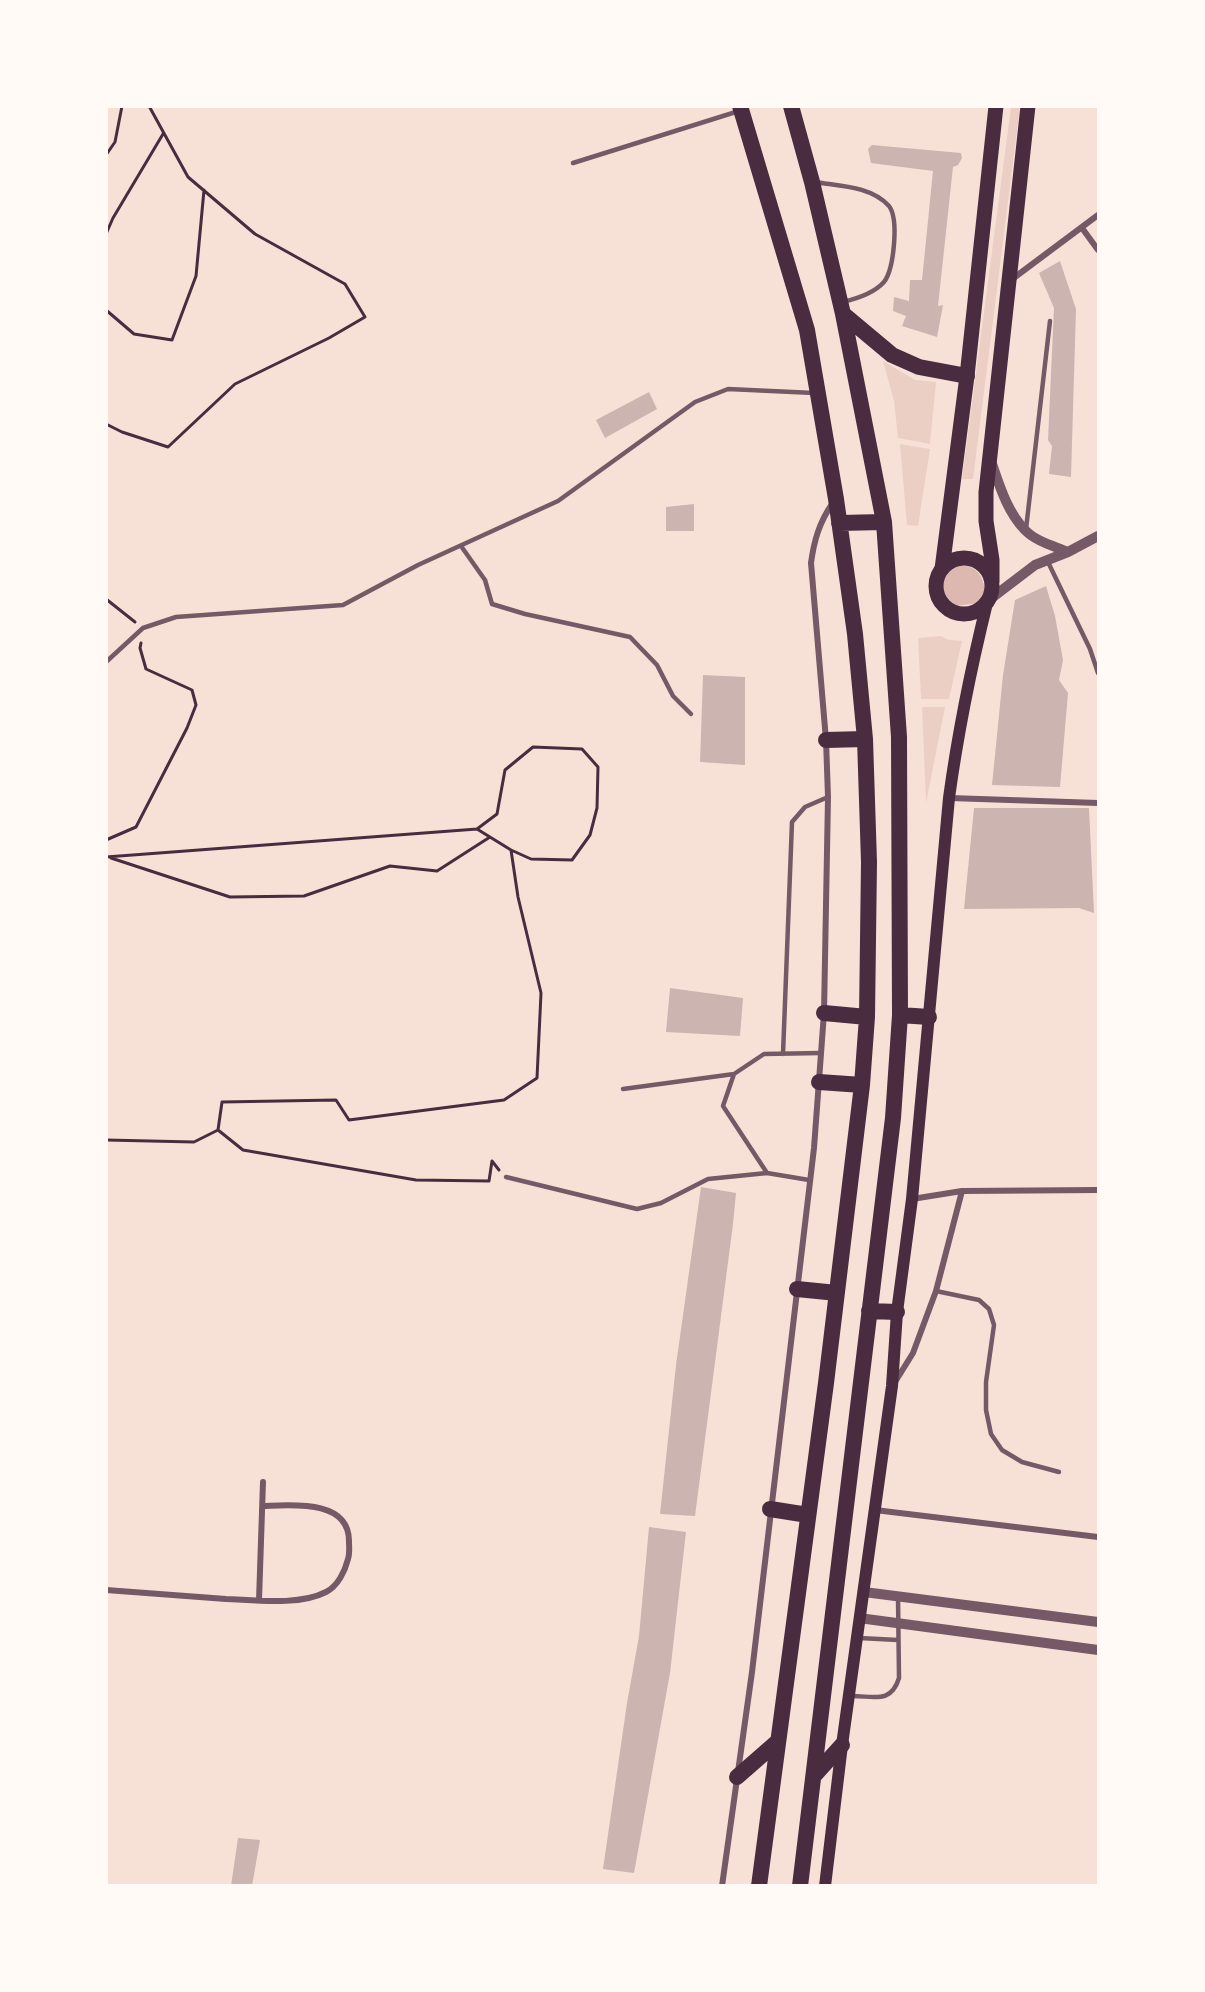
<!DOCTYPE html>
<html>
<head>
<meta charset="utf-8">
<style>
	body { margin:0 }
	#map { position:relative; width:1205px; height:1992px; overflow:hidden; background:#f7e1d7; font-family:"Source Sans 3",sans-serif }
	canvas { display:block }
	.frame { position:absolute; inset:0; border:108px solid #fffaf5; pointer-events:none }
</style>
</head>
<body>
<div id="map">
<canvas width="1205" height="1992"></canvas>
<div class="frame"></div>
</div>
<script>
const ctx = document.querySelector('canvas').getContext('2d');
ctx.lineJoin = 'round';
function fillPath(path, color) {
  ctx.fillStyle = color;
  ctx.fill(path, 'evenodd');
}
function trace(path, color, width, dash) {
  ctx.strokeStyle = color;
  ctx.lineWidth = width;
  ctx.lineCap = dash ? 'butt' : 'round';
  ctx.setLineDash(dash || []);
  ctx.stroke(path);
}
fillPath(new Path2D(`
	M1011 107H1020L973 479H962Z
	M883 361 915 380 936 382 930 444 898 438 894 401Z
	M900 444 930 449 918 526 907 525Z
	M941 636 949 640 962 641 949 699H921L918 638Z
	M922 707H945L926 803Z`), '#ebcfc5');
fillPath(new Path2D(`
	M958 565C976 565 982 574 985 590L978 603 957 606C937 593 935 576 958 565Z`), '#dcb8b0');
fillPath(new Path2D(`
	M872 145 961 153 962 158 958 165 953 167 938 306 943 305 937 337 902 326 906 316 893 311 894 297 909 301 910 280H922L933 171 871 163 868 149Z
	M1060 261 1076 309 1071 477 1049 474 1052 446 1048 440 1054 308 1039 273Z
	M649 392 657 409 605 438 596 420Z
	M694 504V531H666V507Z
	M1046 586 1055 616 1063 660 1059 680 1068 693 1060 787 992 785 1003 675 1015 600Z
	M703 675 745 677V765L700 762Z
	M974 808H1089L1094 913 1079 908 964 909Z
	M670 988 743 998 740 1036 666 1032Z
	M701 1187 736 1193 733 1224 695 1516 660 1514 676 1365Z
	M649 1527 686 1532 670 1673 634 1873 603 1869 627 1703 639 1636Z
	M238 1838 260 1840 252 1886H231Z`), '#ccb4b1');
trace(new Path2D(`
	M106 155 115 142 122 106
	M106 234 113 218 163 134
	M106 310 134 334 172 340 196 276 204 190
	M106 424 122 432 168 447 235 384 329 338 365 317 345 284 255 234 188 177 149 106
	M106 599 135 622
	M477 829 497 814 505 770 533 747 582 749 598 767 597 808 590 835 572 860 531 859 511 850
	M106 840 136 827 187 728 196 705 192 690 146 669 140 648 141 643
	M106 857 477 829 511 850 518 897 541 993 537 1078 504 1100 349 1120 336 1100 222 1102 218 1130 243 1150 416 1180 489 1181 492 1161 499 1170
	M111 858 230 897 304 896 390 866 437 871 490 837
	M106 1140 194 1142 218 1130`), '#4a2c40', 3);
trace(new Path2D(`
	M573 163 739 111
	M815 182C839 186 871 186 889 206 899 219 894 269 884 282 874 293 856 299 842 302
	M1026 529 1050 321
	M461 546 485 580 492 604 525 614 630 637 657 665 673 696 691 714
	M1047 560 1090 649 1098 673
	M106 662 143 628 176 617 343 605 418 565 558 501 695 402 728 389 814 393
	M783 1054 792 822 805 807 828 797
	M623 1089 734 1074
	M506 1177 637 1209 661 1203 708 1179 767 1173
	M809 1180 767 1173 723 1106 734 1074 764 1054 821 1053
	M936 1291 979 1300 989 1309 994 1325 986 1382V1410L991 1434 1002 1450 1022 1462 1059 1472
	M859 1638 898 1640
	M852 1696C874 1696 891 1704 899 1678L898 1597`), '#755966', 4.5);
trace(new Path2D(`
	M1082 228 1098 250
	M1011 280 1098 215
	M950 798 1098 803
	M912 1199 962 1191 1098 1190
	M895 1382 913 1353 936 1291 962 1191
	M875 1510 1098 1537
	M106 1590C146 1593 186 1596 226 1599 254 1600 299 1606 326 1592 338 1586 345 1571 348 1559 350 1553 349 1547 349 1541 349 1499 292 1505 263 1506
	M259 1600 263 1482
	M722 1886 752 1672 814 1148 824 1013 828 797 826 740 811 563C814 541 819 523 832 504`), '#755966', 6);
trace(new Path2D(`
	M991 461C999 484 1007 512 1025 530 1035 541 1054 546 1068 552
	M989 600 1035 565 1068 552 1098 536
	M864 1592 1098 1622
	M859 1618 1098 1650`), '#755966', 10);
trace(new Path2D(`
	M825 1886 842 1745 892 1386 897 1312 912 1199 949 798C958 732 971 668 987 603`), '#4a2c40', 12);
trace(new Path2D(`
	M936 586a28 28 0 1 1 56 0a28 28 0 1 1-56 0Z
	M942 569 967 376 996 106
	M992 582V560L986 521V492L1028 106`), '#4a2c40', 15);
trace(new Path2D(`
	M740 106 807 330 836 499 855 634 865 739 869 862 867 1017 862 1085 826 1383 759 1886
	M791 106 812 182 843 314 884 522 899 737 900 1015 893 1118 800 1886
	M843 314 892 355 919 367 967 376
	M839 523 884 522
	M826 740 865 739
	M824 1013 867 1017
	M900 1015 929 1017
	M819 1082 862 1085
	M797 1289 837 1293
	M869 1311 897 1312
	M770 1509 808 1515
	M737 1777 777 1742
	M813 1777 842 1745`), '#4a2c40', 16);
</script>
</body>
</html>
